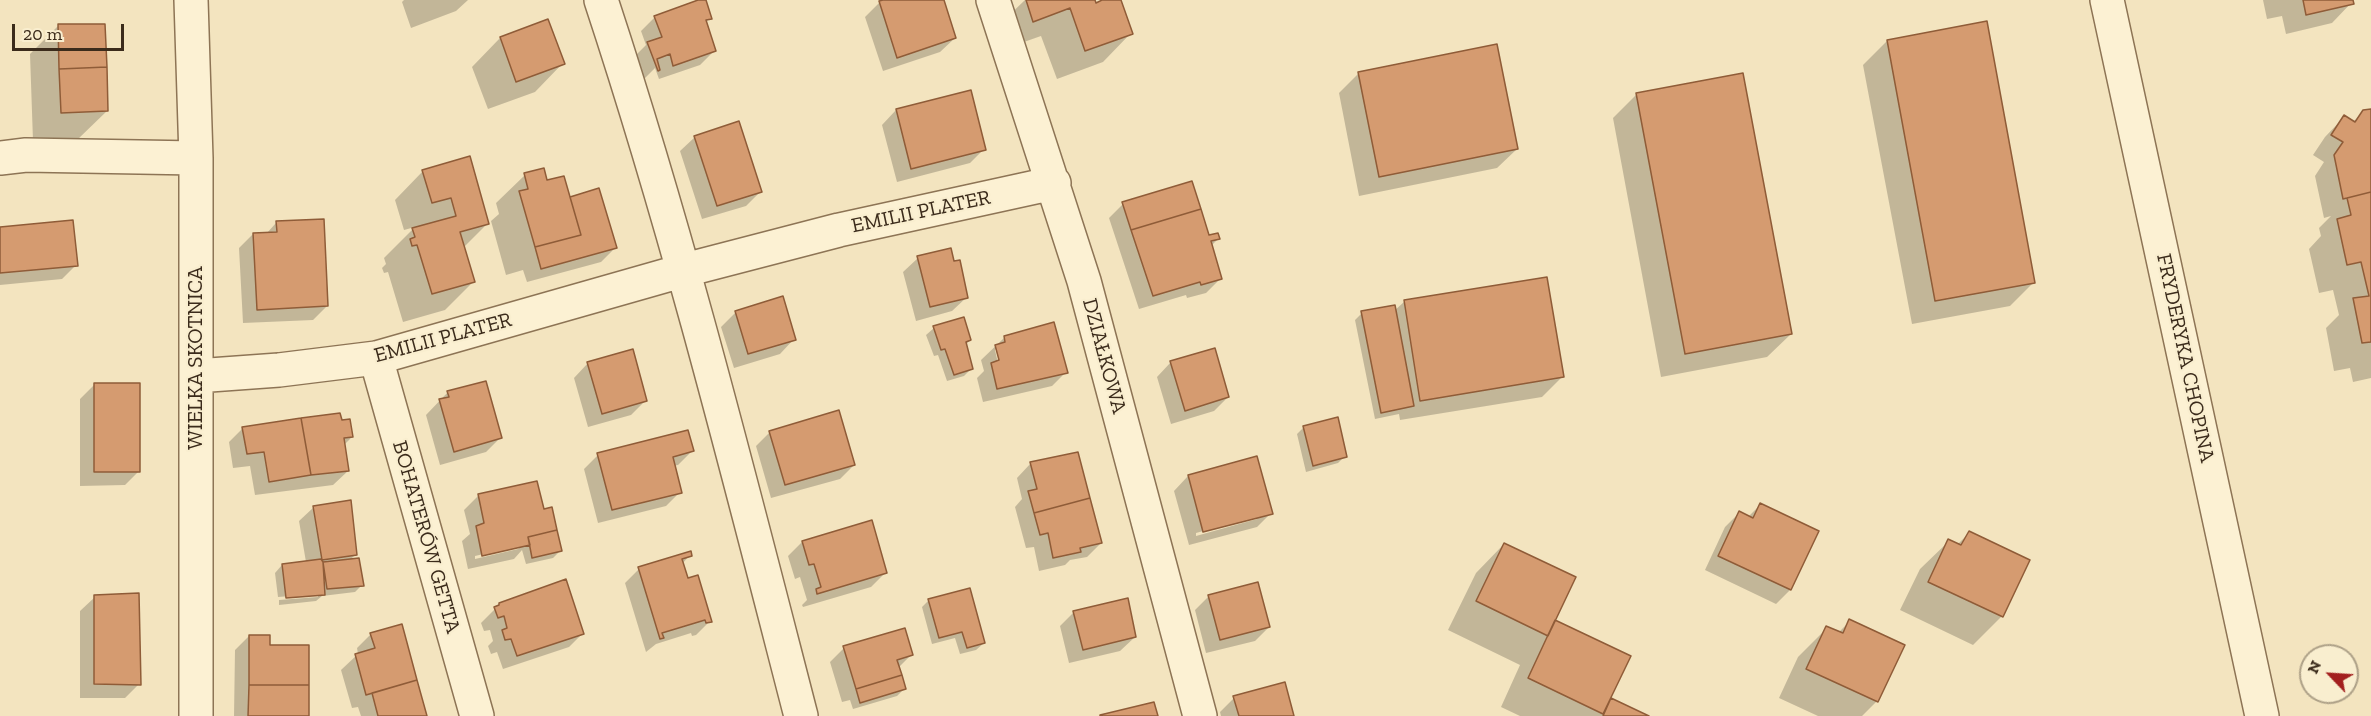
<!DOCTYPE html>
<html>
<head>
<meta charset="utf-8">
<style>
	body { margin:0 }
	#map { position:relative; width:2371px; height:716px; overflow:hidden; background:#f3e4bf; font-family:"Zilla Slab",serif }
	canvas { display:block }
	.north { position:absolute; left:2299px; top:644px; width:60px; height:60px; box-sizing:border-box; background:#f9eecf; border:2px solid #ada087; border-radius:50%; rotate:295deg; font-size:16px; font-weight:700; line-height:24px; text-align:center; color:#3b2b1b }
	.north::after { content:''; display:block; margin:auto; width:21px; height:27px; background:#a31f1e; clip-path:polygon(50% 0,100% 100%,50% 72%,0 100%) }
	.scale { position:absolute; left:12px; top:24px; width:112px; height:27px; box-sizing:border-box; border:3px solid #3b2b1b; border-top:0; padding-left:8px; font-size:18px; line-height:21px; white-space:nowrap; color:#3b2b1b; -webkit-text-stroke:4px #f9eecf; paint-order:stroke }
</style>
</head>
<body>
<div id="map">
<canvas width="2371" height="716"></canvas>
<div class="north">N</div>
<div class="scale">20 m</div>
</div>
<script>
const ctx = document.querySelector('canvas').getContext('2d');
ctx.lineJoin = 'round';
function fillPath(path, color) {
  ctx.fillStyle = color;
  ctx.fill(path, 'evenodd');
}
function trace(path, color, width, dash) {
  ctx.strokeStyle = color;
  ctx.lineWidth = width;
  ctx.lineCap = dash ? 'butt' : 'round';
  ctx.setLineDash(dash || []);
  ctx.stroke(path);
}
function label(font, color, halo, rows, align = 'center') {
  ctx.font = font + ' "Zilla Slab",serif';
  ctx.lineWidth = 4.5;
  ctx.setLineDash([]);
  ctx.textBaseline = 'middle';
  ctx.strokeStyle = halo;
  ctx.fillStyle = color;
  for (const [text, x, y, turn = 0] of rows) {
    ctx.save();
    ctx.translate(x, y);
    ctx.rotate((+turn || 0) * Math.PI / 180);
    ctx.textAlign = isNaN(turn) ? turn : align;
    if (halo) ctx.strokeText(text, 0, 0);
    ctx.fillText(text, 0, 0);
    ctx.restore();
  }
}
fillPath(new Path2D(`
	M404 0H468L456 11 411 28 402 2Z
	M704 0 710 18 705 23 714 51 700 65 659 79 655 68 643 80 634 57 646 45 641 31 655 17Z
	M888 0H942L955 38 940 52 883 71 865 17 879 3Z
	M1025 0H1093L1095 4 1107 0H1120L1131 33 1103 62 1057 79 1041 36 1004 49 997 27Z
	M2263 0H2354L2332 23 2286 34 2282 16 2267 19Z
	M59 25 107 111 78 139 33 141 30 54Z
	M500 38 563 63 535 92 488 109 472 67Z
	M1887 41 2034 282 2010 306 1912 324 1863 65Z
	M1359 73 1517 149 1497 168 1359 196 1339 93Z
	M970 92 984 149 970 163 897 182 882 125 896 110Z
	M1637 94 1791 334 1767 357 1661 377 1613 118Z
	M2371 110V378L2353 382 2350 368 2334 371 2326 328 2339 315 2333 290 2319 293 2309 249 2321 236 2319 228 2331 216 2324 218 2315 176 2324 162 2313 155 2325 137 2344 117 2353 122 2364 112Z
	M695 137 760 192 746 206 702 219 680 151Z
	M423 171 487 224 463 248 473 282 445 310 403 322 388 272 384 273 382 268 386 264 384 258 415 227 404 230 395 200Z
	M525 175 546 182 569 200 615 248 601 262 527 282 523 270 506 275 491 221 499 214 496 203Z
	M1123 204 1209 237 1219 238 1211 246 1220 279 1206 293 1187 298 1186 295 1139 309 1109 218Z
	M276 223 327 306 313 320 243 323 239 248 253 234H266Z
	M0 228 76 265 62 279 0 285Z
	M918 258 952 263 967 297 952 311 916 321 903 272Z
	M782 298 794 339 780 354 734 368 721 327 735 313Z
	M1404 302 1562 377 1542 397 1400 420 1399 414 1375 419 1355 320 1362 313 1394 311Z
	M963 319 970 340 965 345 972 368 964 376 947 381 938 355 934 356 926 335 934 328Z
	M1004 338 1066 372 1052 386 983 402 977 378 984 371 981 360ZM997 348 1002 367 999 368 995 350Z
	M1171 362 1228 397 1214 411 1171 424 1157 377Z
	M588 363 645 401 631 415 588 427 574 378Z
	M94 385 139 471 125 485 80 486V399Z
	M448 392 500 438 486 452 440 465 426 415Z
	M341 422 352 437 344 445 348 471 333 485 255 495 250 466 233 468 229 442 243 428Z
	M1304 427 1345 456 1338 463 1306 472 1297 434Z
	M770 432 854 465 840 479 771 498 756 446Z
	M692 451 678 465 673 466 680 492 666 506 598 523 584 469 598 455Z
	M1031 463 1101 543 1087 557 1070 560 1065 565 1039 571 1034 547 1026 548 1015 507 1022 499 1017 478Z
	M1188 476 1271 513 1257 527 1189 545 1174 491ZM1257 516V519L1196 536V533Z
	M536 482 543 511 560 551 553 558 526 564 522 550 514 559 468 569 462 541 470 534 464 510 478 496ZM522 545 518 549 475 559V556Z
	M1760 505 1790 590 1776 604 1705 570 1725 527 1739 513 1748 517Z
	M314 507 356 554 350 560 362 585 355 592 322 596 316 601 279 605V600L318 597V594L278 597 275 573 282 565 306 562 299 521Z
	M1969 533 2002 616 1973 645 1900 610 1920 569 1949 541 1957 545Z
	M802 542 885 573 871 587 803 607 802 605 807 600 800 577 795 579 788 556Z
	M1504 544 1553 621 1609 699 1645 716H1520L1501 707 1520 665 1448 630 1476 573Z
	M690 555 682 564 687 580 710 621 696 635 692 636 691 633 656 644 646 652 625 583 639 569Z
	M1209 596 1269 627 1255 641 1206 653 1195 610Z
	M95 597 139 684 125 698H80V611Z
	M929 600 984 643 976 650 960 654 955 638 932 644 922 607Z
	M500 604 583 633 569 647 503 669 497 652 491 654 488 646 493 641 490 630 484 631 481 623Z
	M1074 612 1135 637 1120 651 1069 663 1060 626Z
	M1850 621 1877 701 1862 716H1818L1779 698 1798 657 1827 628 1838 633Z
	M371 634 426 716H361L358 707 352 708 341 670 358 654 357 648Z
	M249 636 269 646 307 716H234L235 650Z
	M844 648 912 654 898 668 904 689 897 696 853 709 850 700 842 702 830 662Z
	M1234 698 1293 716H1221L1220 712Z`), '#0003');
const building = new Path2D(`
	M698 0H706L712 19 706 20 716 51 673 66 670 54 657 59 660 70 658 71 647 42 662 37 654 16Z
	M883 0H944L956 38 897 58 879 1Z
	M1026 0H1095L1096 3 1102 0H1121L1133 34 1085 51 1070 8 1033 22Z
	M2303 0H2353L2354 4 2306 15Z
	M548 19 565 64 516 82 500 37Z
	M1987 21 2035 283 1935 301 1887 40Z
	M58 24H105L107 67 59 69Z
	M1497 44 1518 149 1379 177 1358 72Z
	M107 67 108 111 61 113 59 69Z
	M1743 73 1792 334 1685 354 1636 93Z
	M971 90 986 150 911 169 896 109Z
	M2371 109V192L2343 199 2334 155 2343 142 2331 135 2344 115 2355 122 2363 110Z
	M739 121 762 192 717 206 694 136Z
	M470 156 489 224 460 232 475 282 432 294 417 245 412 246 410 239 415 237 412 228 456 216 451 198 432 203 422 170Z
	M544 168 547 180 564 176 581 235 535 247 519 191 528 189 524 173Z
	M1192 181 1201 209 1131 230 1122 202Z
	M599 188 617 248 541 269 535 247 581 235 570 197Z
	M2371 192V342L2362 343 2353 298 2369 296 2361 262 2347 265 2337 219 2351 215 2347 198Z
	M1201 209 1209 235 1218 233 1220 239 1211 241 1222 279 1201 285 1200 282 1153 296 1131 230Z
	M324 219 328 306 257 310 253 233 277 232 276 221Z
	M73 220 78 266 0 273V227Z
	M951 248 954 261 960 260 968 298 930 307 917 256Z
	M1547 277 1564 377 1420 401 1404 300Z
	M783 296 796 340 748 354 735 311Z
	M1395 305 1414 406 1381 413 1361 311Z
	M964 317 971 340 966 342 973 369 954 375 945 349 941 350 933 326Z
	M1054 322 1068 373 997 389 991 363 999 360 995 345 1005 342 1004 336Z
	M1215 348 1229 397 1185 411 1170 361Z
	M633 349 647 401 602 414 587 362Z
	M486 381 502 438 454 452 439 399 449 397 447 391Z
	M94 383H140V472H94Z
	M839 410 855 465 785 485 769 431Z
	M340 413 342 420 350 419 353 437 344 438 349 471 311 475 301 418Z
	M1338 417 1347 457 1313 466 1303 426Z
	M301 418 311 475 269 482 264 452 247 454 242 427Z
	M688 430 694 451 673 457 682 493 612 510 597 453Z
	M1078 452 1090 498 1034 513 1028 491 1037 489 1030 462Z
	M1257 456 1273 514 1203 532 1188 475Z
	M537 481 544 509 552 507 557 530 528 537 530 545 482 556 476 526 484 523 478 494Z
	M1090 498 1102 543 1080 548 1081 552 1053 558 1048 533 1040 535 1034 513Z
	M351 500 357 555 322 560 313 506Z
	M1760 503 1819 531 1791 590 1718 556 1739 511 1753 518Z
	M872 520 887 573 817 594 816 589 821 587 814 564 809 565 802 541Z
	M557 530 562 551 532 558 528 537Z
	M1969 531 2030 560 2003 617 1928 582 1948 539 1961 545Z
	M1504 543 1576 577 1548 636 1476 601Z
	M691 551 692 556 682 559 688 578 698 575 712 622 706 623 705 620 662 633 664 638 660 639 638 567Z
	M359 558 364 586 327 589 323 562Z
	M321 559 323 562 325 595 286 598 282 564Z
	M566 579 584 634 517 656 511 639 505 640 502 630 507 628 504 616 498 618 494 607 499 605V603Z
	M1258 582 1270 627 1220 640 1208 595Z
	M970 588 985 643 967 648 962 632 939 638 928 599Z
	M139 593 141 685 94 684V595Z
	M1128 598 1136 637 1083 650 1073 611Z
	M1849 619 1905 645 1878 702 1806 669 1826 626 1843 633Z
	M1555 620 1631 656 1603 714 1528 678Z
	M402 624 417 680 366 695 355 654 375 648 370 633Z
	M905 628 913 655 897 660 902 675 856 689 843 646Z
	M249 635H270V645H309V685H249Z
	M902 675 906 689 860 703 856 689Z
	M417 680 427 716H378L372 693Z
	M1285 682 1294 716H1239L1233 696Z
	M249 685H309V716H248Z
	M1611 698 1649 716H1603Z
	M1154 702 1158 716H1100V715Z`);
fillPath(building, '#d59b70');
trace(building, '#8f5c38', 1.5);
const minor = new Path2D(`
	M191 0 196 158V716
	M601 0C679 236 739 476 801 716
	M993 0 1084 281 1200 716
	M0 158 26 155 196 158
	M376 358 477 716
	M196 376 279 370 376 358 685 270 839 230 1054 183`);
const tertiary = new Path2D(`
	M2107 0 2262 716`);
trace(minor, '#8d7455', 36);
trace(tertiary, '#8d7455', 36);
trace(minor, '#fcf1d3', 33);
trace(tertiary, '#fcf1d3', 33);
label('21px', '#3b2b1b', '#f9eecf', [
	["EMILII PLATER",921,212,-12],
	["EMILII PLATER",443,338,-15],
	["DZIAŁKOWA",1104,356,75],
	["WIELKA SKOTNICA",196,358,-90],
	["FRYDERYKA CHOPINA",2185,358,78],
	["BOHATERÓW GETTA",426,537,74]
]);
</script>
</body>
</html>
